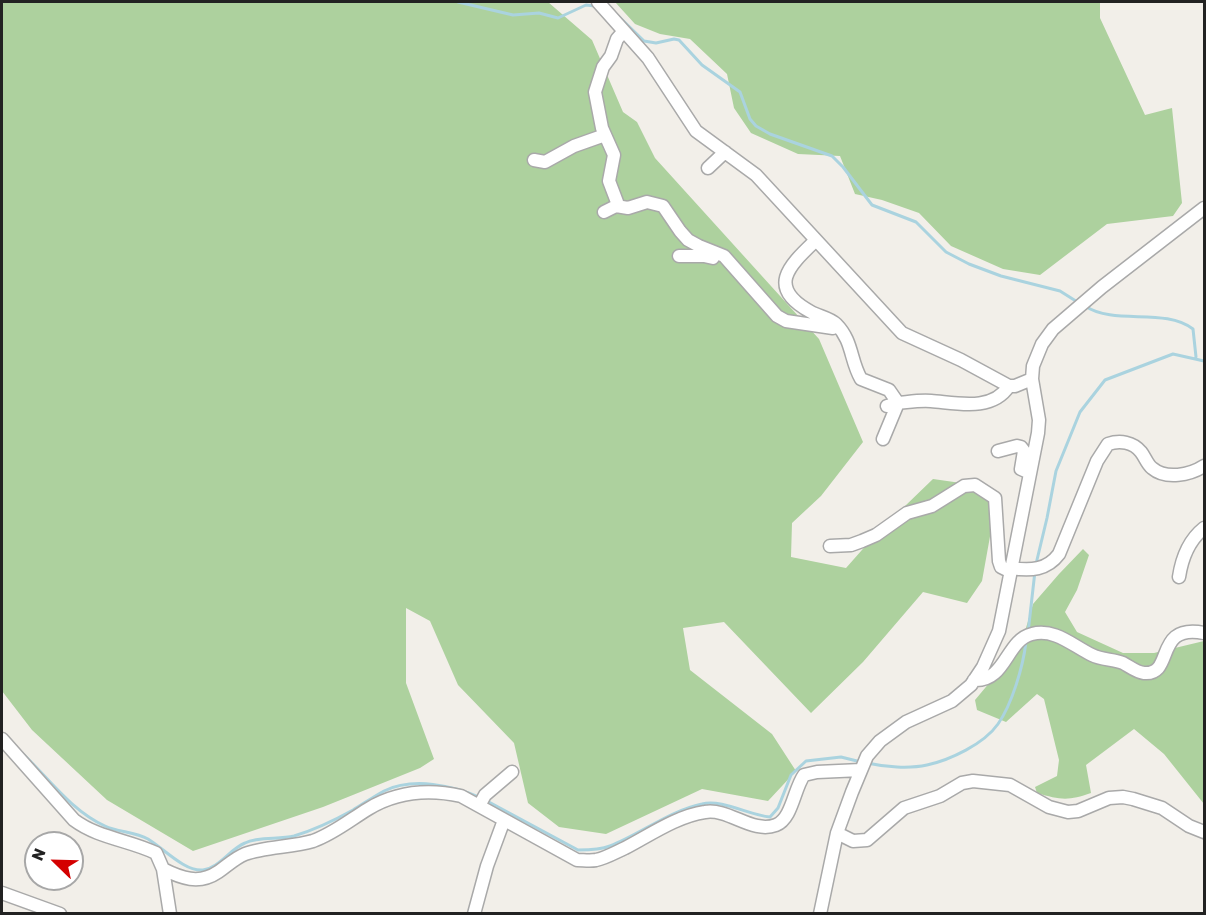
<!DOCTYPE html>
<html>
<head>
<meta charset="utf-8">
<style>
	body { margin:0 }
	#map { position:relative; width:1206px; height:915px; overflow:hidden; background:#f2efe9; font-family:Rubik,sans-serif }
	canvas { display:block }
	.frame { position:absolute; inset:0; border:3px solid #222; pointer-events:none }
	.north { position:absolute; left:24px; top:831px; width:60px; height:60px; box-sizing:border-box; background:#fff; border:2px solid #a7a7a7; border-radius:50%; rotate:293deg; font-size:16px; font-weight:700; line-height:24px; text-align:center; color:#222 }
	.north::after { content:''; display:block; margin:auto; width:21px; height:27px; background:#d40000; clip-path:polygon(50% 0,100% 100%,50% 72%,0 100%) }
</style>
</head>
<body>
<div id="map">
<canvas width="1206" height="915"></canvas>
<div class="frame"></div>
<div class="north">N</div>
</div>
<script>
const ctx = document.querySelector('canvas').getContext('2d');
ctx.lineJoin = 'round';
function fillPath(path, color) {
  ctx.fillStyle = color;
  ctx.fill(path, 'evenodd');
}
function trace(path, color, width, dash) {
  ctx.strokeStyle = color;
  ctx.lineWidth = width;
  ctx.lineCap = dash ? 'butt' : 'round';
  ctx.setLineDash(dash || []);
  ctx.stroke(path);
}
fillPath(new Path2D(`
	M2 2H548L592 40 623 112 637 122 655 158 819 339 863 442 821 496 792 523 791 557 846 568 877 533 933 479 975 485 996 503 982 581 967 603 923 592 863 662 811 713 724 622 683 628 690 670 772 734 796 771 768 801 702 789 606 834 559 827 528 803 514 743 458 685 430 621 406 608V683L434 759 420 768 323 807 193 851 107 800 32 730 2 691Z
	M615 2H1100V18L1145 115 1172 108 1182 203 1173 216 1107 224 1040 275 1003 269 951 246 919 213 882 200 855 194 840 156 798 154 751 133 734 108 727 74 690 39 660 34 635 24Z
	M1083 549 1089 555 1077 590 1065 612 1077 632 1123 653H1154L1204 641V804L1164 754 1134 729 1086 765 1091 793C1069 801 1060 800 1037 793L1035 787 1057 776 1059 760 1044 699 1037 694 1006 722 977 710 975 700 1021 645 1033 604 1059 574Z`), '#add19e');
trace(new Path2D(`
	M458 2 513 15 539 13 558 18 586 5 595 6
	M610 8 644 41 656 43 674 39 679 40 702 65 740 92 750 119 756 126 770 134 832 156 843 167 872 205 916 222 946 252 969 264 1001 276 1060 291 1079 303
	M1085 306C1115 326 1164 307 1193 329L1196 357
	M1036 564 1047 518 1056 471 1080 412 1105 380 1173 354 1204 361
	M1028 633 1035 571
	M20 751C47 776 70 810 105 826 118 832 135 832 148 839 163 848 185 872 203 870 219 868 230 849 245 843 259 836 279 840 294 836 314 830 335 820 353 810 363 804 373 797 384 791 413 777 453 785 481 798
	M867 763C885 767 909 769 927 765 950 760 984 744 998 724 1012 704 1023 667 1026 642
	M487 801 578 850C588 850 600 850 610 846 641 834 669 811 702 804 722 799 749 815 770 817L778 808 791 775 806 761 841 757 861 762`), '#aad3df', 3);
const minor = new Path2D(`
	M598 2 648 58 696 131 756 175 902 333 961 360 1009 386H1015L1032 379
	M534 160 545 162 574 146 605 135
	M708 168 725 152
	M616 206 617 202 609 181 614 155 602 128 595 92 603 67 611 56 617 39 624 31
	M604 212 616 206 628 208 647 202 663 206 680 231 688 240 699 246 724 256 777 316 786 321 833 328
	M816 240C790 265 765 287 811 312 818 316 830 318 836 324 853 341 850 360 861 379L889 390 898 403C909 402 920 400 931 401 957 403 992 412 1009 386
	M679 256H704L713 258
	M883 439 898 403 887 406
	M998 451 1017 446 1021 447 1024 451 1021 469 1030 473
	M830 546 851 545 862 541 876 535 907 513 932 506 964 486 975 485 995 498 999 561 1001 567 1011 572
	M1011 568C1031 571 1047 570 1059 554L1097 461 1108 444C1120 440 1133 442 1141 452 1145 457 1147 464 1152 468 1166 480 1190 475 1204 466
	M1179 577C1182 557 1189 540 1204 528
	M974 680C1006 682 1006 640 1032 634 1055 628 1073 646 1092 655 1102 660 1113 659 1123 663 1129 666 1136 672 1144 673 1175 676 1153 623 1204 633
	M2 739 74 820C98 838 129 840 156 853L163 869C181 878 199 885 218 872 227 866 235 858 245 854 263 847 293 847 313 841 333 834 350 820 368 809 396 792 429 789 461 796L577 860C583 860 590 861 596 860 606 858 616 852 625 848 650 835 677 816 705 812 729 808 752 834 776 825 792 819 794 789 804 775L817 772 861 770
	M479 806 485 795 512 772
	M837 833 853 841 867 840 904 808 940 796 962 783 973 781 1010 785 1049 807 1068 812 1078 811 1109 798 1123 797 1133 799 1162 808 1189 826 1204 832
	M163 869 170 914
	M2 893 60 914
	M474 914 487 866 504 820
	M820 914 837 833 852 792 867 756 880 741 906 722 952 701 971 685 983 667 999 631 1038 433 1039 420 1032 379 1033 366 1042 344 1053 329 1102 287 1204 208`);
trace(minor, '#a9a9a9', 15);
trace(minor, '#fff', 12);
</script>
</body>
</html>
